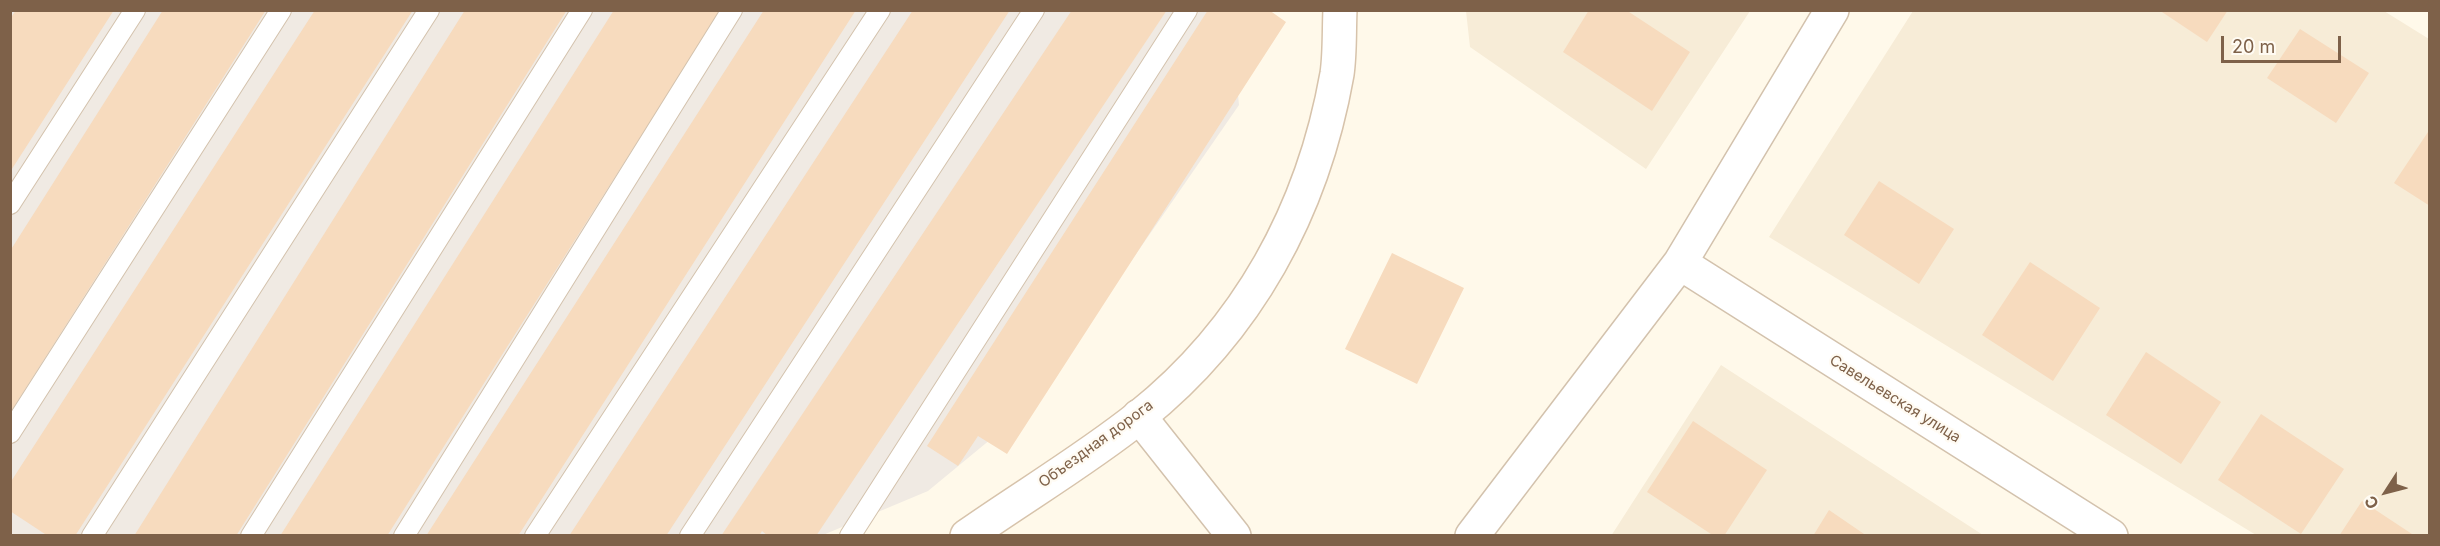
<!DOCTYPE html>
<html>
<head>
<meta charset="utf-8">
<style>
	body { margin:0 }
	#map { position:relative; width:2440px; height:546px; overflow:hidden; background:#fff9ea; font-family:Inter,sans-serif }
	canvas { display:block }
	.frame { position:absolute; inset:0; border:12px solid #7e6149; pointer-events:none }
	.north { position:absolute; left:2356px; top:462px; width:60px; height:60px; -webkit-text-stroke:4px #fffbf3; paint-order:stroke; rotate:234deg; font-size:16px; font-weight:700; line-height:24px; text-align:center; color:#7e6149 }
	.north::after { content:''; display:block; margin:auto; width:21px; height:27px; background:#7e6149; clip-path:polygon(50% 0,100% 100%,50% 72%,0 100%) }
	.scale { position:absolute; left:2221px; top:36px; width:120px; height:27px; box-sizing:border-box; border:3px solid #7e6149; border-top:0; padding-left:8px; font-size:18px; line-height:21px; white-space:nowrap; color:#7e6149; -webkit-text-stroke:4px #fffbf3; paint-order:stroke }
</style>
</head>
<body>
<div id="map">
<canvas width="2440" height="546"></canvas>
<div class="frame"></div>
<div class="north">С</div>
<div class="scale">20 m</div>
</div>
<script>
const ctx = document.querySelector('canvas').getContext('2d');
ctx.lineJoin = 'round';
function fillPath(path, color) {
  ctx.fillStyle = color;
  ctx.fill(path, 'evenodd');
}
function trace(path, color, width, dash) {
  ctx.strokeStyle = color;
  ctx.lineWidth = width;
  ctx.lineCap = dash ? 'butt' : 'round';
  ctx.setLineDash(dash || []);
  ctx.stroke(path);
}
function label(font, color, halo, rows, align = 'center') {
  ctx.font = font + ' Inter,sans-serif';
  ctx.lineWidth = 4.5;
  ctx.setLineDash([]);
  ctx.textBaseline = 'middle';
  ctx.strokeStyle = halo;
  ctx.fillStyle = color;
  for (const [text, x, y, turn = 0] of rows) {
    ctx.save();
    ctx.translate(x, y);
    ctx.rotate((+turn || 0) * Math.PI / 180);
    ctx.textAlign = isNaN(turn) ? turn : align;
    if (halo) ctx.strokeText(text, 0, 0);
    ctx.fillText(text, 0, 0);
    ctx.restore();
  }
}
fillPath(new Path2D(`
	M1466 11H1750L1646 169 1470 47Z
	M1913 11H2384L2429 39V535H2256L1769 237Z
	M1721 365 1983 535 1611 536Z`), '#f7ecd7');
fillPath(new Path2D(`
	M10 11H1230L1239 105 1031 406 928 491 823 535H11Z`), '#f0eae3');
fillPath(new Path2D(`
	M16 10H114L10 172V19Z
	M163 10H266L10 413V251Z
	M315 10H413L75 536H48L10 511V483Z
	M465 10H567L236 536H134Z
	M614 10H721L387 536H280Z
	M764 10H856L518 536H426Z
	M913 10H1010L666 536H569Z
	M1072 10H1167L816 536H768L762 531 759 536H721Z
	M1208 10H1269L1286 22 1007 454 978 436 958 466 927 446Z
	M1589 10H1626L1690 52 1652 111 1563 52Z
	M2159 10H2228L2207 42Z
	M2300 29 2369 73 2336 123 2267 78Z
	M2430 129V206L2394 183Z
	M1879 181 1954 229 1919 284 1844 235Z
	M1392 253 1464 288 1417 384 1345 349Z
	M2030 262 2100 308 2053 381 1982 335Z
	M2146 352 2221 402 2181 464 2106 415Z
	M2261 414 2344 469 2301 534 2218 480Z
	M1693 421 1767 470 1724 536H1714L1647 492Z
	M2362 501 2415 536H2339Z
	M1829 510 1867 536H1813Z`), '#f7dbbe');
const lane = new Path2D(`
	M10 204 135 10
	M10 433 281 10
	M92 536 429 10
	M251 536 582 10
	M404 536 732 10
	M535 536 880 10
	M690 536 1034 10
	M850 536 1187 10`);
const street = new Path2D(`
	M1680 263 2111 536
	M1139 416 1234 536
	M1472 536 1680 263 1832 10`);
const secondary = new Path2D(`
	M967 536C1024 496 1085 460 1139 417 1248 330 1313 210 1337 74 1340 54 1339 31 1340 10`);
trace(lane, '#d3c2ad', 22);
trace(street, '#d3c2ad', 36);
trace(secondary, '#d7c3ab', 36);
trace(lane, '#fff', 20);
trace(street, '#fff', 33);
trace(secondary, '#fff', 33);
label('15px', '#7e6149', '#fffbf3', [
	["Савельевская улица",1895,399,32],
	["Объездная дорога",1096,444,-36]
]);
</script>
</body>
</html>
